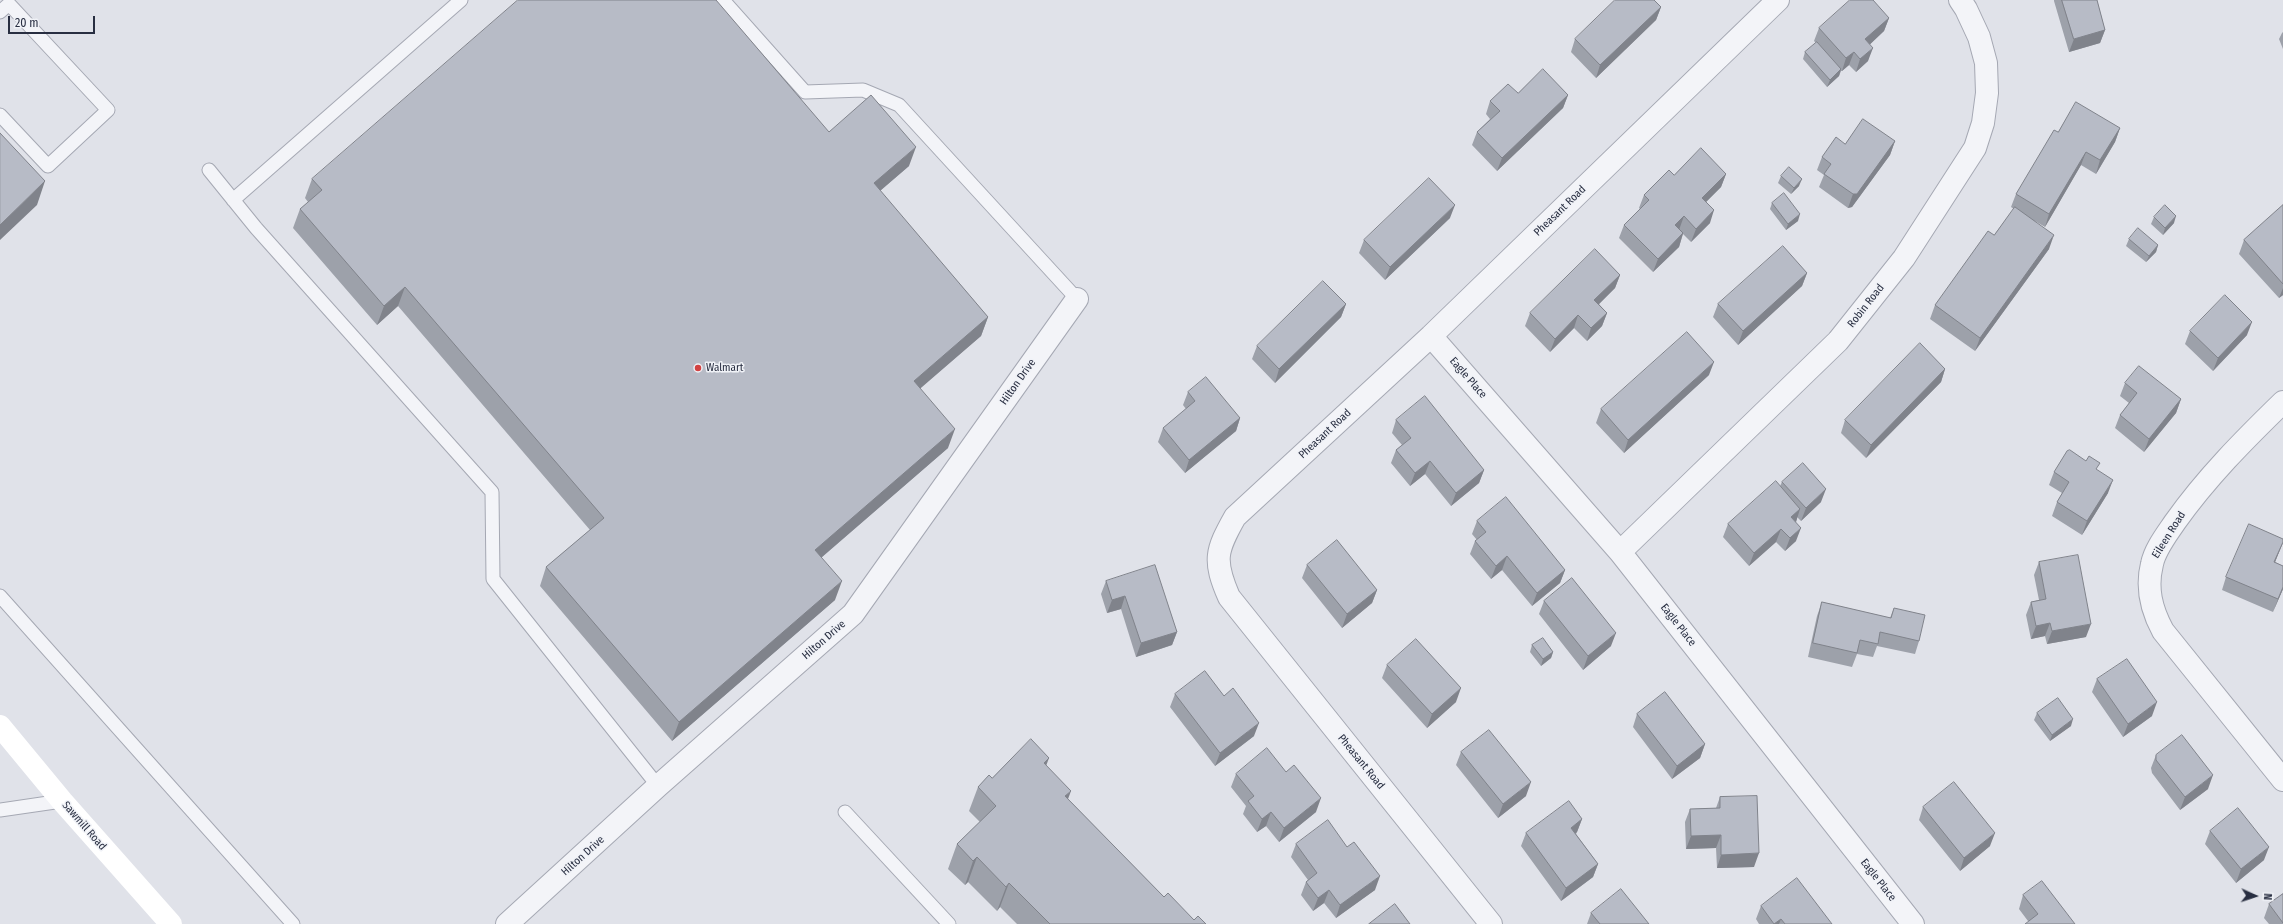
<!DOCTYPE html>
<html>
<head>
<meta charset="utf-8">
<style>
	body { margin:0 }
	#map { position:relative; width:2283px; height:924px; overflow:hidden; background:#e0e2e9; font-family:"Fira Sans Condensed",sans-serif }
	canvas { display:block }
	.north { position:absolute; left:2235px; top:876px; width:40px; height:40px; -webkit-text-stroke:3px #f0f2f7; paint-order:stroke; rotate:93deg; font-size:11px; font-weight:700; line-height:16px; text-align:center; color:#282e41 }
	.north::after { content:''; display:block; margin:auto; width:14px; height:18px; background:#282e41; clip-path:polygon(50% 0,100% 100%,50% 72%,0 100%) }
	.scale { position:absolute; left:8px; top:16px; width:87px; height:18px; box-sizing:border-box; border:2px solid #282e41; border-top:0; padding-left:5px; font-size:12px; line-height:14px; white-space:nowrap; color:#282e41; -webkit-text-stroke:3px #f0f2f7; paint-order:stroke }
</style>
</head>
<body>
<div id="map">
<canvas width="2283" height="924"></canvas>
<div class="north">N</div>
<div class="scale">20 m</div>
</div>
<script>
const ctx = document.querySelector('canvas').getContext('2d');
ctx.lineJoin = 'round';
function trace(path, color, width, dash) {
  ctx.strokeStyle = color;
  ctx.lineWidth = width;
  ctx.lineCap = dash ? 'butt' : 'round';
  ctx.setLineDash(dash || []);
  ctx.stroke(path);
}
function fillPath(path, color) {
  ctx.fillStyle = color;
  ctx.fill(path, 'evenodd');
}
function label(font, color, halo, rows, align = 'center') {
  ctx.font = font + ' "Fira Sans Condensed",sans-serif';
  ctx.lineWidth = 3;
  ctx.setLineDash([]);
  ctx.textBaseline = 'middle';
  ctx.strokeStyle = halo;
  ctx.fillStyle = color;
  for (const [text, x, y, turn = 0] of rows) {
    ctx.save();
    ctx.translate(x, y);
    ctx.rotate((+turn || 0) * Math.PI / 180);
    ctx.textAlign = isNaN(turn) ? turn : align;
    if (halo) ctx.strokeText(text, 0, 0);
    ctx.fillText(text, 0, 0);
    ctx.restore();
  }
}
const service = new Path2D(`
	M723 0 805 92 863 90 899 105 1077 299
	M0 12 9 4 108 110 48 166 0 115
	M209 170 256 228 492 492 493 579 658 786
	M233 200 461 0
	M0 596 293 924
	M0 810 62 801
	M845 812 949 924`);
const minor = new Path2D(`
	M1431 336 1620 552 1913 924
	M2283 402C2244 440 2207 477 2175 522 2167 534 2155 549 2152 564 2146 588 2151 609 2163 631L2283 780
	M1620 552 1838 341 1904 258 1975 148 1983 123 1987 93 1986 63 1979 37 1966 9 1960 0
	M507 924 658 786 853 614 1077 299
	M1491 924 1229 597C1213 560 1216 551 1235 517L1431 336 1778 0`);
trace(service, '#a5a8b3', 15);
trace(minor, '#a5a8b3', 24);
trace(service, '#f3f4f8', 13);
trace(minor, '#f3f4f8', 22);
trace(new Path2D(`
	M0 726 62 801 171 924`), '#fff', 22);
fillPath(new Path2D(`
	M2054 0H2097L2105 30 2100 43 2069 52 2054 1Z
	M1661 7 1656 20 1596 78 1571 52 1575 39Z
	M1889 18 1884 31 1870 44 1868 61 1856 72 1849 65 1842 71H1841L1839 76 1827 87 1803 59 1805 52 1816 43 1814 41 1819 28Z
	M2283 32V49L2279 39 2282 33Z
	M1568 95 1563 108 1497 171 1472 145 1477 132 1490 119 1486 114 1490 101Z
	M2120 128 2115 142 2096 174 2081 165 2045 227 2035 221 2049 249 1975 351 1930 319 1935 305 1994 235 2014 209 2011 207 2016 194 2058 132Z
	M829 132 909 166 880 191 988 317 981 336 920 388 948 448 821 558 835 600 672 741 540 586 546 567 590 530 398 306 377 325 293 228 300 209 308 202 305 198 312 179Z
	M1895 141 1890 155 1852 207 1848 208 1819 187 1824 175 1817 170 1822 157 1845 144Z
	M1726 174 1721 187 1706 202 1710 223 1691 242 1683 234 1679 247 1653 272 1619 238 1624 225 1640 209 1639 208 1644 195 1674 175Z
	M1781 176 1799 186 1791 194 1778 183Z
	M1772 203 1798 221 1786 230 1770 209Z
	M2283 205V295L2279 298 2239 254 2244 240Z
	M2154 217 2174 223 2163 235 2151 224Z
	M1450 218 1385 280 1359 253 1364 240Z
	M2129 239 2158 245 2156 252 2146 262 2126 246Z
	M1807 273 1802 286 1738 345 1713 317 1718 304Z
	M1620 275 1615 288 1599 304 1607 313 1602 326 1587 341 1574 328 1550 352 1525 326 1530 313Z
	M1346 304 1341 317 1275 383 1252 359 1257 346Z
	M2190 331 2247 335 2213 371 2185 344Z
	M1945 369 1941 382 1866 458 1841 433 1845 420Z
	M1709 375 1624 453 1596 423 1601 409Z
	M2125 383 2181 399 2176 413 2144 452 2115 428 2120 415 2129 403 2120 396Z
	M1188 392 1240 418 1236 431 1185 473 1158 442 1163 428 1186 409 1183 405Z
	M1396 420 1484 470 1479 483 1451 506 1425 474 1410 486 1391 463 1396 450 1402 445 1392 433Z
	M2097 470 2108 493 2082 535 2052 516 2057 502 2062 493 2049 485 2054 472Z
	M1782 482 1821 502 1801 521 1797 517 1796 522V541L1785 551 1776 542 1749 566 1723 537 1728 524 1780 486Z
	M1477 521 1565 570 1560 583 1532 606 1502 570 1491 579 1470 554 1475 541 1477 540 1472 534Z
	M2283 543 2275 562 2283 566V589L2273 612 2222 590 2226 577Z
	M2039 562 2086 637 2047 644 2045 636 2031 639 2026 615 2031 602 2039 600 2034 575Z
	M1307 565 1377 590 1372 603 1342 628 1302 578Z
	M1106 581 1177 632 1172 645 1136 657 1121 609 1107 613 1101 594Z
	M1544 601 1611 646 1583 670 1539 614Z
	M1822 602 1890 618 1894 608 1919 641 1915 654 1877 646 1873 657 1857 654 1852 667 1808 657 1817 616Z
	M1532 645 1553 652 1551 658 1541 666 1530 652Z
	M1387 665 1456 702 1427 728 1382 678Z
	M2097 679 2152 716 2123 737 2092 692Z
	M1175 694 1254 736 1215 766 1170 707Z
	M2037 713 2071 726 2050 741 2034 720Z
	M1637 714 1705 744 1700 758 1672 779 1633 727Z
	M1461 752 1526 796 1498 818 1456 765Z
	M2156 755 2208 789 2180 810 2152 773 2151 768Z
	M1046 765 1068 799 1164 897 1194 920 1206 924H1017L1000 907 997 911 968 882 965 885 948 869 957 844 980 822 969 811 978 787 992 778Z
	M1236 774 1316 812 1279 842 1266 826 1257 832 1243 814 1246 806 1231 787Z
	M1720 797 1754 867 1717 868 1716 848 1686 849 1685 822 1690 809 1716 808Z
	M1923 807 1990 846 1960 871 1919 820Z
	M1582 819 1577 832 1576 834 1598 864 1593 877 1561 901 1521 846 1526 833Z
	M2210 831 2264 860 2236 883 2205 844Z
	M1296 844 1375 890 1336 918 1324 903 1313 911 1301 895 1306 882 1308 880 1291 857Z
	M2283 894V924H2269L2264 918 2269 904Z
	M2023 895 2075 924 2028 921 2019 909Z
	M1761 906 1832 924H1759L1756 919Z
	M1591 913 1649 924H1587Z`), '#9da1aa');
fillPath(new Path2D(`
	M1661 7 1656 20 1596 78 1600 65Z
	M1889 18 1884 31 1861 53 1865 39Z
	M2105 30 2100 43 2069 52 2074 39Z
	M1873 48 1868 61 1856 72 1860 59Z
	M1854 52 1849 65 1842 71 1846 58Z
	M1841 69 1839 76 1827 87 1830 80Z
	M1568 95 1563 108 1497 171 1502 158Z
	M2120 128 2115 142 2096 174 2100 160Z
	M1895 141 1890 155 1852 207 1848 208 1853 194Z
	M916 147 909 166 867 202 874 183Z
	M2086 152 2081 165 2045 227 2049 214Z
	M1726 174 1721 187 1697 211 1702 198Z
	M1802 179 1799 186 1791 194 1794 188Z
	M45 181 37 205 0 240V225Z
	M1455 205 1450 218 1385 280 1390 267Z
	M1714 210 1710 223 1691 242 1696 229Z
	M1800 214 1798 221 1786 230 1788 224Z
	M1684 216 1679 230 1675 225Z
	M2176 216 2174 223 2163 235 2165 228Z
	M1683 233 1679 247 1653 272 1658 259Z
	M2054 235 2049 249 1975 351 1980 338Z
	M2158 245 2156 252 2146 262 2149 256Z
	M1807 273 1802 286 1738 345 1743 331Z
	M1620 275 1615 288 1590 313 1594 300Z
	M405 287 398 306 377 325 384 306Z
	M2283 288V295L2279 298Z
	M1346 304 1341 317 1275 383 1279 369Z
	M1607 313 1602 326 1587 341 1591 328Z
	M1578 315 1574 328 1550 352 1555 339Z
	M988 317 981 336 907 400 914 381Z
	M2252 322 2247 335 2213 371 2218 358Z
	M1714 362 1709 375 1624 453 1628 440Z
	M1945 369 1941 382 1866 458 1871 445Z
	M2181 399 2176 413 2144 452 2149 439Z
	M1240 418 1236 431 1185 473 1189 460Z
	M955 429 948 448 808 569 815 550Z
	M1430 461 1425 474 1410 486 1415 473Z
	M1484 470 1479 483 1451 506 1456 493Z
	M2113 480 2108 493 2082 535 2087 521Z
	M1826 489 1821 502 1801 521 1806 508Z
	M1800 509 1796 522 1791 517Z
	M1801 528 1796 541 1785 551 1790 538Z
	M1781 529 1776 542 1749 566 1754 553Z
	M2283 542 2279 552 2270 575 2274 562Z
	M1507 556 1502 570 1491 579 1496 566Z
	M1565 570 1560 583 1532 606 1537 593Z
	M842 581 835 600 672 741 679 722Z
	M2283 587V589L2273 612 2278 599Z
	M1377 590 1372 603 1342 628 1347 614Z
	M1125 596 1121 609 1107 613 1112 600Z
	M2050 623 2045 636 2031 639 2036 626Z
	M2091 624 2086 637 2047 644 2052 631Z
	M1177 632 1172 645 1136 657 1141 643Z
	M1616 633 1611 646 1583 670 1588 656Z
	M1553 652 1551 658 1541 666 1543 659Z
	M1461 688 1456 702 1427 728 1432 714Z
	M2157 702 2152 716 2123 737 2128 724Z
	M2073 719 2071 726 2050 741 2052 735Z
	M1259 723 1254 736 1215 766 1220 753Z
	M1705 744 1700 758 1672 779 1677 766Z
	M1049 758 1040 782 1044 763Z
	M2213 775 2208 789 2180 810 2185 797Z
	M1531 782 1526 796 1498 818 1503 804Z
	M1071 791 1062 815 1065 796Z
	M1321 798 1316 812 1279 842 1284 828Z
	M1271 812 1266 826 1257 832 1262 819Z
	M1582 819 1577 832 1566 841 1571 828Z
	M1995 833 1990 846 1960 871 1964 858Z
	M1721 835 1716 848 1686 849 1691 836Z
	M2269 847 2264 860 2236 883 2241 869Z
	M1759 853 1754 867 1717 868 1721 855Z
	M977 857 968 882 965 885 973 861Z
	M1598 864 1593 877 1561 901 1566 888Z
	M1380 876 1375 890 1336 918 1340 905Z
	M1009 883 1000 907 997 911 1006 887Z
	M1329 890 1324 903 1313 911 1318 898Z
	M1781 919 1779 924H1774Z`), '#80838b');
const building = new Path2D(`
	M518 0H716L829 132 871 95 916 147 874 183 988 317 914 381 955 429 815 550 842 581 679 722 546 567 604 518 405 287 384 306 300 209 322 190 312 179Z
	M1615 0H1654L1661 7 1600 65 1575 39Z
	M1850 0H1873L1889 18 1865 39 1873 48 1860 59 1854 52 1846 58 1819 28Z
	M2062 0H2097L2105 30 2074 39Z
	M1817 42 1841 69 1830 80 1805 52Z
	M1543 69 1568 95 1502 158 1477 132 1500 111 1490 101 1508 84 1518 93Z
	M2076 102 2120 128 2100 160 2086 152 2049 214 2016 194 2054 130 2058 132Z
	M1863 119 1895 141 1857 194H1853L1824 174 1831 164 1822 157 1836 137 1845 144Z
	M0 133 45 181 0 225Z
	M1701 148 1726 174 1702 198 1714 210 1696 229 1684 216 1675 225 1683 233 1658 259 1624 225 1649 200 1644 195 1669 170 1674 175Z
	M1789 167 1802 179 1794 188 1781 176Z
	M1429 178 1455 205 1390 267 1364 240Z
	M1784 193 1800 214 1788 224 1772 203Z
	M2165 205 2176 216 2165 228 2154 217Z
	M2283 205V284L2244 240Z
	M2015 207 2054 235 1980 338 1935 305 1988 231 1994 235Z
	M2138 228 2158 245 2149 256 2129 239Z
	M1783 246 1807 273 1743 331 1718 304Z
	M1595 249 1620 275 1594 300 1607 313 1591 328 1578 315 1555 339 1530 313Z
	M1323 281 1346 304 1279 369 1257 346Z
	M2225 295 2252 322 2218 358 2190 331Z
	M1687 332 1714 362 1628 440 1601 409Z
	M1920 343 1945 369 1871 445 1845 420Z
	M2139 366 2181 399 2149 439 2120 415 2137 393 2125 383Z
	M1206 377 1240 418 1189 460 1163 428 1195 401 1188 392Z
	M1425 396 1484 470 1456 493 1430 461 1415 473 1396 450 1411 438 1396 420Z
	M2070 450 2086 461 2089 456 2100 463 2096 469 2113 480 2087 521 2057 502 2069 482 2054 472 2067 451Z
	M1803 463 1826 489 1806 508 1782 482Z
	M1776 481 1800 509 1791 517 1801 528 1790 538 1781 529 1754 553 1728 524Z
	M1506 497 1565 570 1537 593 1507 556 1496 566 1475 541 1486 532 1477 521Z
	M2249 524 2283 539V542L2274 562 2283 566V587L2278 599 2226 577Z
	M1337 540 1377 590 1347 614 1307 565Z
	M2078 555 2091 624 2052 631 2050 623 2036 626 2031 602 2046 599 2039 562Z
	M1155 565 1177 632 1141 643 1125 596 1112 600 1106 581Z
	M1572 578 1616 633 1588 656 1544 601Z
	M1822 602 1891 618 1894 608 1925 615 1919 641 1880 632 1878 644 1860 640 1857 653 1813 643Z
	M1543 638 1553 652 1543 659 1532 645Z
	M1416 639 1461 688 1432 714 1387 665Z
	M2127 659 2157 702 2128 724 2097 679Z
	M1205 671 1224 696 1233 688 1259 723 1220 753 1175 694Z
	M1665 692 1705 744 1677 766 1637 714Z
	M2058 698 2073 719 2052 735 2037 713Z
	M1489 730 1531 782 1503 804 1461 752Z
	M2182 735 2213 775 2185 797 2156 760V755Z
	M1031 739 1049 758 1044 763 1071 791 1065 796 1164 897 1168 893 1194 920 1198 916 1206 924H1050L1009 883 1006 887 977 857 973 861 957 844 996 806 978 787 989 775 992 778Z
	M1267 748 1286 772 1294 765 1321 798 1284 828 1271 812 1262 819 1248 801 1254 796 1236 774Z
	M1954 782 1995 833 1964 858 1923 807Z
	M1757 796 1759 853 1721 855V835L1691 836 1690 809 1720 808V797Z
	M1569 801 1582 819 1571 828 1598 864 1566 888 1526 833Z
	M2238 808 2269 847 2241 869 2210 831Z
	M1328 820 1347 847 1354 842 1380 876 1340 905 1329 890 1318 898 1306 882 1317 873 1296 844Z
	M1797 878 1832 924H1785L1781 919 1774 924 1761 906Z
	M2042 881 2075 924H2025L2038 914 2023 895Z
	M1621 889 1649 924H1600L1591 913Z
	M2283 894V923L2269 904Z
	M1395 904 1410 924H1369Z`);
fillPath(building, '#b7bbc6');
trace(building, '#80838b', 1);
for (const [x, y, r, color] of [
	[698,368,4,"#d24242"]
]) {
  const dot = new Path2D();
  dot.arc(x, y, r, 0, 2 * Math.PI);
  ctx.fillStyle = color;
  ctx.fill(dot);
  trace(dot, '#f0f2f7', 1.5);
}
label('11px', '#282e41', '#f0f2f7', [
	["Pheasant Road",1560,211,-44],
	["Robin Road",1866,306,-52],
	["Eagle Place",1468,378,49],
	["Hilton Drive",1018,382,-55],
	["Pheasant Road",1325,434,-43],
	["Eileen Road",2169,535,-58],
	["Eagle Place",1678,625,52],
	["Hilton Drive",824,640,-41],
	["Pheasant Road",1361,762,51],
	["Sawmill Road",84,826,49],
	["Hilton Drive",583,856,-42],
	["Eagle Place",1878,880,52]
]);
label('11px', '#282e41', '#f0f2f7', [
	["Walmart",706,368]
], 'left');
</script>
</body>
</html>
